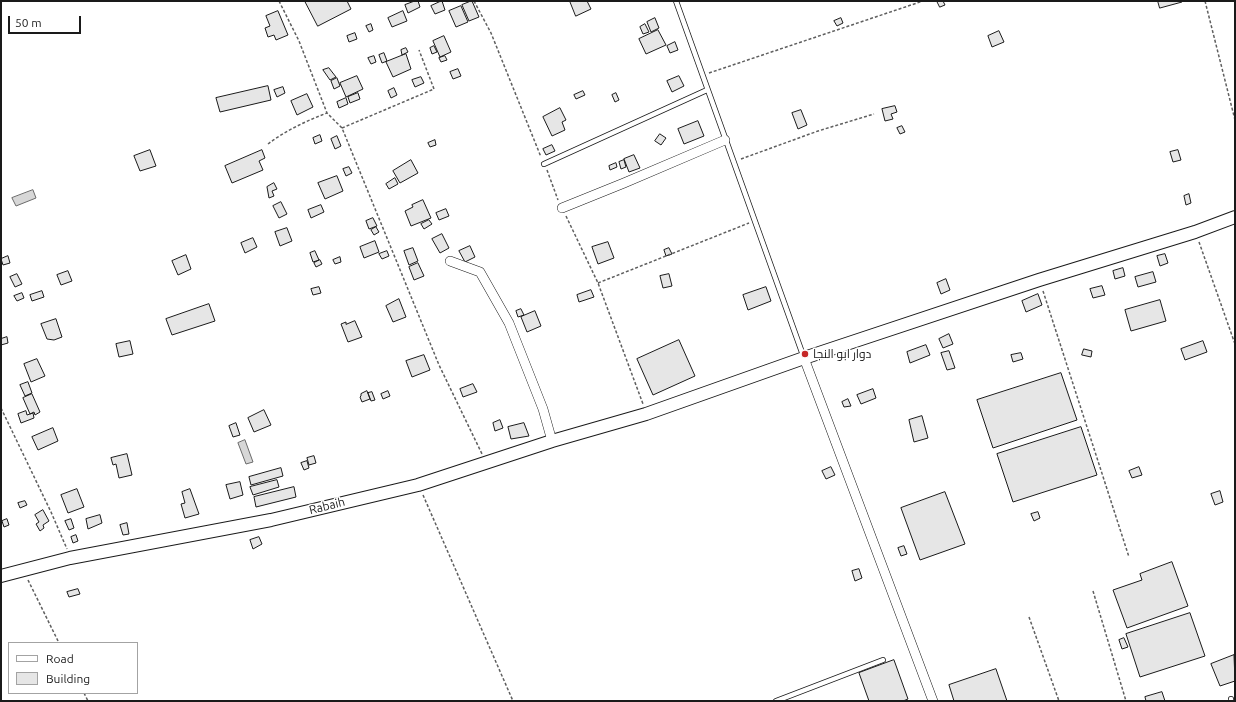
<!DOCTYPE html>
<html>
<head>
<meta charset="utf-8">
<style>
	body { margin:0 }
	#map { position:relative; width:1236px; height:702px; overflow:hidden; background:#fff; font-family:Ubuntu,sans-serif }
	canvas { display:block }
	.frame { position:absolute; inset:0; border:2px solid #1a1a1a; pointer-events:none }
	.legend { position:absolute; left:8px; top:642px; width:130px; height:52px; box-sizing:border-box; background:#fff; border:1px solid #a3a3a3; margin:0; padding:5px 7px; list-style:none; font-size:12px; color:#1a1a1a }
	.legend li { display:flex; align-items:center; gap:8px; height:20px }
	.legend b { width:20px; border:1px solid #a3a3a3 }
	.scale { position:absolute; left:8px; top:16px; width:73px; height:18px; box-sizing:border-box; border:2px solid #1a1a1a; border-top:0; padding-left:5px; font-size:12px; line-height:14px; white-space:nowrap; color:#1a1a1a; -webkit-text-stroke:3px #fff; paint-order:stroke }
</style>
</head>
<body>
<div id="map">
<canvas width="1236" height="702"></canvas>
<div class="frame"></div>
<ul class="legend">
<li><b style="height:5px;background:#fff"></b>Road</li>
<li><b style="height:11px;background:#e6e6e6"></b>Building</li>
</ul>
<div class="scale">50 m</div>
</div>
<script>
const ctx = document.querySelector('canvas').getContext('2d');
ctx.lineJoin = 'round';
function fillPath(path, color) {
  ctx.fillStyle = color;
  ctx.fill(path, 'evenodd');
}
function trace(path, color, width, dash) {
  ctx.strokeStyle = color;
  ctx.lineWidth = width;
  ctx.lineCap = dash ? 'butt' : 'round';
  ctx.setLineDash(dash || []);
  ctx.stroke(path);
}
function label(font, color, halo, rows, align = 'center') {
  ctx.font = font + ' Ubuntu,Cairo,sans-serif';
  ctx.lineWidth = 3;
  ctx.setLineDash([]);
  ctx.textBaseline = 'middle';
  ctx.strokeStyle = halo;
  ctx.fillStyle = color;
  for (const [text, x, y, turn = 0] of rows) {
    ctx.save();
    ctx.translate(x, y);
    ctx.rotate((+turn || 0) * Math.PI / 180);
    ctx.textAlign = isNaN(turn) ? turn : align;
    if (halo) ctx.strokeText(text, 0, 0);
    ctx.fillText(text, 0, 0);
    ctx.restore();
  }
}
const water = new Path2D(`
	M33 190 36 198 16 206 12 198Z
	M245 440 253 462 246 464 238 443Z`);
fillPath(water, '#d7d7d7');
trace(water, '#6a6a6a', 1);
const building = new Path2D(`
	M305 1H347L351 9 318 26Z
	M415 1H418L420 7 408 13 405 5Z
	M442 1 445 10 435 14 431 6Z
	M472 1 479 17 469 21 462 5Z
	M570 1H587L591 9 576 16Z
	M937 1H943L945 5 940 7Z
	M1158 1H1182V2L1160 8Z
	M461 6 468 22 456 27 449 11Z
	M278 11 288 35 276 40 274 35 268 37 265 28 270 26 266 16Z
	M403 11 407 21 392 27 388 18Z
	M655 18 659 28 651 32 647 22Z
	M841 18 843 23 837 26 834 21Z
	M371 24 373 30 369 32 366 26Z
	M645 24 649 32 643 34 640 27Z
	M658 30 666 45 646 54 639 39Z
	M999 31 1004 42 992 47 988 36Z
	M355 33 357 39 349 42 347 36Z
	M444 36 451 52 440 57 433 41Z
	M675 42 678 50 670 53 667 46Z
	M434 46 437 52 432 54 430 48Z
	M406 48 408 52 402 55 401 50Z
	M384 53 387 61 382 63 379 55Z
	M406 54 411 69 393 77 386 62Z
	M374 56 376 62 371 64 368 58Z
	M445 56 447 60 441 62 439 58Z
	M329 68 336 77 330 80 323 70Z
	M458 69 461 76 453 79 450 72Z
	M357 76 363 89 346 97 340 83Z
	M679 76 684 86 672 92 667 81Z
	M421 77 424 83 415 87 412 80Z
	M337 78 340 86 334 89 331 81Z
	M268 86 271 100 220 112 216 98Z
	M283 87 285 93 277 97 274 90Z
	M394 88 397 95 391 98 388 91Z
	M583 91 585 95 576 99 574 95Z
	M358 93 360 99 350 103 348 97Z
	M616 93 619 100 615 102 612 95Z
	M307 94 313 107 297 115 291 101Z
	M346 98 348 104 339 108 337 102Z
	M895 106 897 112 891 114 893 119 885 121 882 109Z
	M560 108 566 120 562 122 565 130 552 136 543 117Z
	M801 110 807 125 798 129 792 113Z
	M698 121 704 136 684 144 678 129Z
	M902 126 905 132 900 134 897 128Z
	M660 134 666 138 661 145 655 141Z
	M320 135 322 141 315 144 313 138Z
	M337 136 341 146 335 149 331 139Z
	M435 140 436 145 430 147 428 143Z
	M552 145 555 151 546 155 543 149Z
	M150 150 156 166 140 171 134 156Z
	M262 150 265 158 259 161 263 170 232 183 225 166Z
	M1178 150 1181 160 1173 162 1170 152Z
	M634 155 640 168 629 172 624 159Z
	M411 160 418 173 400 183 393 171Z
	M624 160 626 167 621 169 619 162Z
	M616 163 617 167 610 170 609 166Z
	M349 167 352 173 346 176 343 169Z
	M337 176 343 191 325 199 318 183Z
	M395 178 398 184 389 189 386 184Z
	M274 183 277 189 272 191 274 196 269 198 267 187Z
	M1189 194 1191 203 1186 205 1184 196Z
	M423 200 431 218 411 226 405 211 413 207 412 205Z
	M281 202 287 214 279 218 273 206Z
	M321 205 324 212 311 218 308 210Z
	M446 209 449 216 439 220 436 213Z
	M373 218 377 226 369 229 366 221Z
	M429 220 432 224 424 229 421 224Z
	M376 227 379 232 374 235 371 230Z
	M287 228 292 241 280 246 275 232Z
	M442 234 449 248 440 253 432 239Z
	M253 238 257 247 245 253 241 243Z
	M375 241 379 252 364 258 360 247Z
	M608 242 614 258 598 264 592 247Z
	M470 246 475 257 465 262 459 251Z
	M413 248 418 261 409 265 404 251Z
	M669 248 672 254 666 256 664 250Z
	M315 251 319 260 313 262 310 253Z
	M387 251 389 256 382 259 379 254Z
	M1165 254 1168 263 1160 266 1157 256Z
	M186 255 191 269 178 275 172 261Z
	M8 256 10 263 3 265 1 259Z
	M340 257 341 262 335 264 333 260Z
	M320 260 322 264 316 267 314 263Z
	M418 263 424 276 414 280 409 267Z
	M1123 268 1125 276 1115 279 1113 271Z
	M68 271 72 281 61 285 57 275Z
	M1153 272 1156 282 1138 287 1135 277Z
	M17 274 22 284 15 287 10 277Z
	M669 274 672 286 663 288 660 276Z
	M946 279 950 290 941 294 937 283Z
	M1102 286 1105 295 1093 298 1090 289Z
	M319 287 321 293 313 295 311 289Z
	M766 287 771 301 748 310 743 295Z
	M591 290 594 297 579 302 577 295Z
	M42 291 44 297 32 301 30 295Z
	M22 293 24 298 17 301 14 296Z
	M1038 294 1042 305 1026 312 1022 301Z
	M399 299 406 317 393 322 386 306Z
	M1160 300 1166 321 1131 331 1125 310Z
	M209 304 215 321 172 335 166 319Z
	M521 309 524 315 518 317 516 311Z
	M535 311 541 326 527 332 521 317Z
	M56 319 62 337 54 340 47 339 41 324Z
	M355 321 362 337 348 342 341 324 346 322V324Z
	M949 334 953 344 943 348 939 339Z
	M7 337 8 343 1 345V339Z
	M679 340 695 376 653 395 637 359Z
	M130 341 133 354 119 357 116 344Z
	M1203 341 1207 352 1185 360 1181 349Z
	M926 345 930 355 910 363 907 352Z
	M1084 349 1092 351 1091 357 1082 355Z
	M949 351 955 368 947 370 941 353Z
	M1021 353 1023 359 1013 362 1011 355Z
	M424 355 430 370 412 377 406 361Z
	M37 359 45 376 31 382 24 364Z
	M1061 373 1077 420 993 448 977 400Z
	M28 382 32 393 25 396 20 385Z
	M473 384 477 392 463 397 460 389Z
	M873 389 876 398 861 404 857 395Z
	M367 391 370 399 362 402 360 397 361 396V394Z
	M388 391 390 396 383 399 381 394Z
	M372 392 375 400 371 401 368 393Z
	M32 394 40 412 35 415 34 412 30 414 23 398Z
	M848 399 851 406 844 407 842 402Z
	M264 410 271 425 254 432 248 418Z
	M26 411 27 415 33 413 34 418 21 423 18 414Z
	M922 416 928 438 914 442 909 420Z
	M500 420 503 428 495 431 493 423Z
	M236 423 240 435 233 437 229 426Z
	M524 423 529 436 511 439 508 427Z
	M1081 427 1097 475 1013 502 997 454Z
	M53 428 58 441 38 450 32 437Z
	M127 454 132 475 119 478 116 464 113 465 111 458Z
	M314 456 316 463 309 465 307 458Z
	M307 461 309 468 304 470 301 463Z
	M831 467 835 475 826 479 822 471Z
	M1139 467 1142 475 1132 478 1129 471Z
	M281 468 283 476 251 485 249 477Z
	M277 480 279 487 253 495 250 487Z
	M240 482 243 495 230 499 226 485Z
	M294 487 296 497 256 507 254 497Z
	M77 489 84 507 68 513 61 495Z
	M190 489 199 514 185 518 181 504 185 503 182 492Z
	M1220 491 1223 502 1215 505 1211 494Z
	M945 492 965 544 920 560 901 508Z
	M25 501 27 505 20 508 18 503Z
	M43 510 49 521 43 525 44 528 40 531 36 524 39 522 35 515Z
	M1038 512 1040 518 1034 521 1031 514Z
	M100 515 102 523 88 529 86 519Z
	M7 519 9 525 4 527 2 521Z
	M71 519 74 528 69 530 65 521Z
	M127 523 129 534 123 535 120 525Z
	M76 535 78 541 73 543 71 537Z
	M259 537 262 544 253 549 250 540Z
	M904 546 907 554 901 556 898 548Z
	M1172 562 1188 606 1127 628 1113 590 1142 580 1140 574Z
	M859 569 862 578 855 581 852 571Z
	M78 589 80 594 69 597 67 592Z
	M1190 613 1205 656 1140 677 1126 634Z
	M1124 638 1128 647 1122 649 1119 640Z
	M1234 655 1235 681 1220 686 1211 664Z
	M894 660 908 699 903 701H869L859 673Z
	M996 669 1007 701H954L949 685Z
	M1162 692 1165 701H1146L1145 697Z`);
fillPath(building, '#e6e6e6');
trace(building, '#1a1a1a', 1);
const lane = new Path2D(`
	M676 1 804 358
	M544 164 707 90
	M1231 699V701
	M776 701 883 660`);
const street = new Path2D(`
	M562 208 624 183 725 140
	M450 261 480 272 509 323 543 409 552 441
	M804 358 933 701`);
const secondary = new Path2D(`
	M1 576 70 558 271 520 418 485 552 441 646 414 804 358 1039 280 1195 232 1235 217`);
trace(lane, '#1a1a1a', 6);
trace(street, '#1a1a1a', 10);
trace(secondary, '#1a1a1a', 14);
trace(new Path2D(`
	M279 1 299 41 327 113 342 128 439 365 482 454
	M474 1 491 33 541 157
	M1205 1 1235 120
	M709 73 923 1
	M342 128 434 89 419 50
	M268 144C285 131 306 121 327 113
	M741 159 818 131 874 114
	M547 170 558 200
	M566 216 598 283 643 404
	M1199 242 1235 344
	M598 283 749 223
	M1043 291 1129 557
	M1 408 51 512 67 549
	M423 495 513 701
	M28 580 59 643
	M1093 591 1126 701
	M1029 617 1059 701
	M84 693 88 701`), '#5f5f5f', 1.5, [3, 2]);
trace(lane, '#fff', 4.5);
trace(street, '#fff', 9);
trace(secondary, '#fff', 12);
for (const [x, y, r, color] of [
	[805,354,4,"#c62828"]
]) {
  const dot = new Path2D();
  dot.arc(x, y, r, 0, 2 * Math.PI);
  ctx.fillStyle = color;
  ctx.fill(dot);
  trace(dot, '#fff', 1.5);
}
label('12px', '#1a1a1a', '#fff', [
	["دوار ابو النجا",813,354]
], 'left');
label('12px', '#1a1a1a', '#fff', [
	["Rabaih",327,506,-14]
]);
</script>
</body>
</html>
